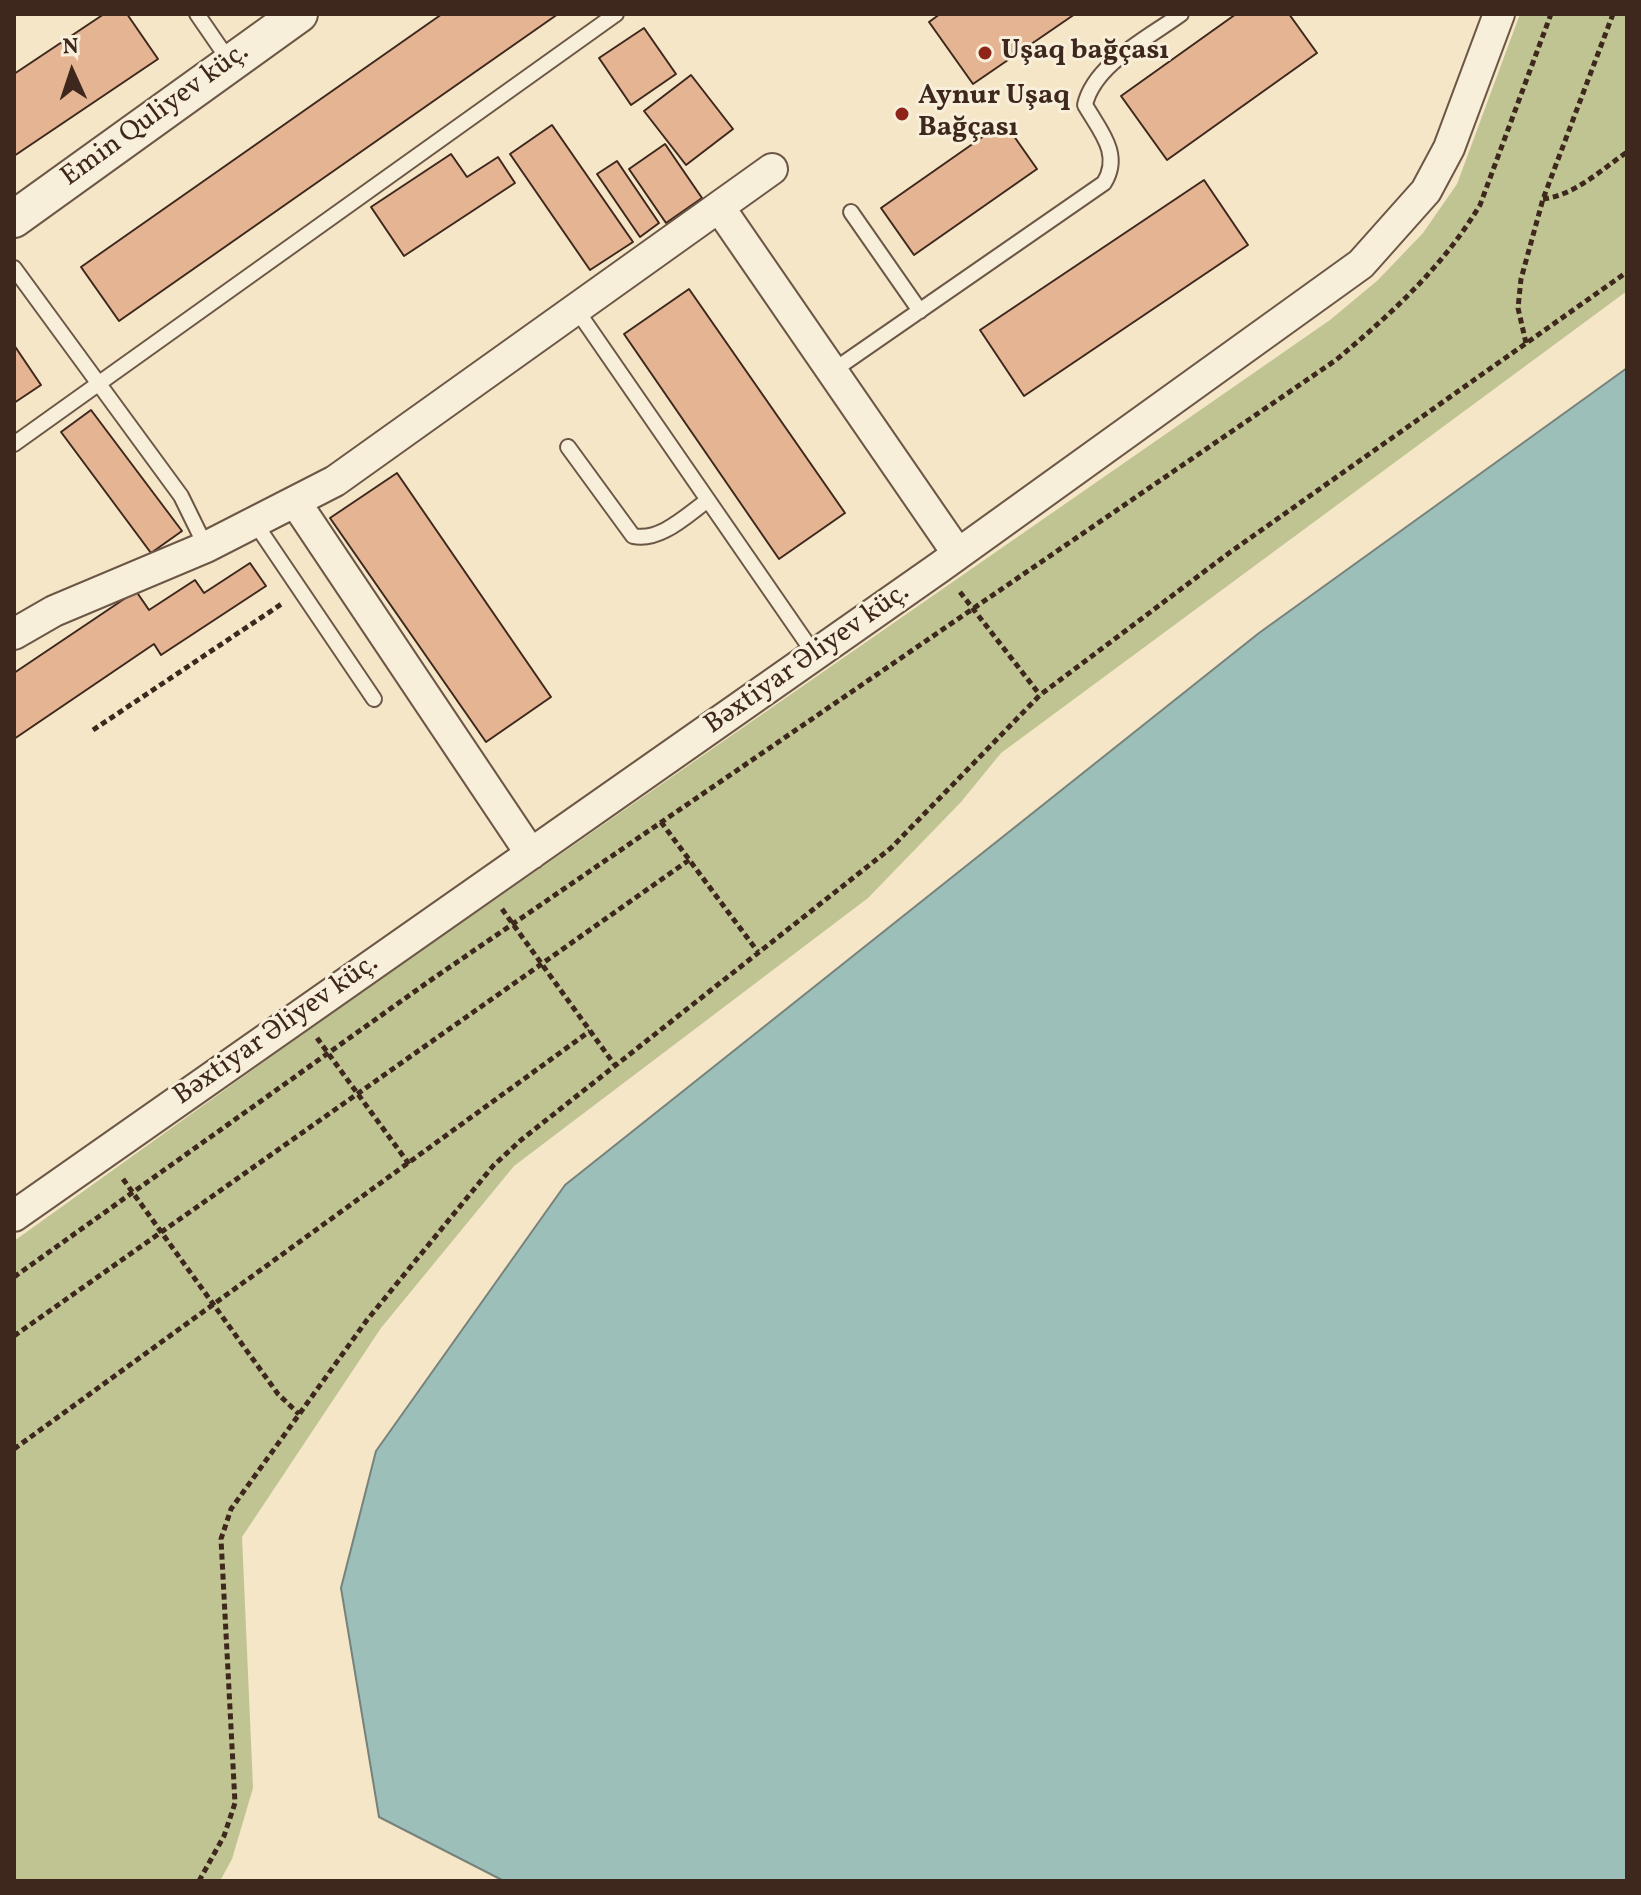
<!DOCTYPE html>
<html>
<head>
<meta charset="utf-8">
<style>
	body { margin:0 }
	#map { position:relative; width:1641px; height:1895px; overflow:hidden; background:#f4e6c6; font-family:Vollkorn,serif }
	canvas { display:block }
	.frame { position:absolute; inset:0; border:16px solid #3e271d; pointer-events:none }
	.north { position:absolute; left:32px; top:32px; width:80px; height:80px; -webkit-text-stroke:6px #f8efda; paint-order:stroke; rotate:357deg; font-size:22px; font-weight:700; line-height:32px; text-align:center; color:#3e271d }
	.north::after { content:''; display:block; margin:auto; width:28px; height:36px; background:#3e271d; clip-path:polygon(50% 0,100% 100%,50% 72%,0 100%) }
</style>
</head>
<body>
<div id="map">
<canvas width="1641" height="1895"></canvas>
<div class="frame"></div>
<div class="north">N</div>
</div>
<script>
const ctx = document.querySelector('canvas').getContext('2d');
ctx.lineJoin = 'round';
function fillPath(path, color) {
  ctx.fillStyle = color;
  ctx.fill(path, 'evenodd');
}
function trace(path, color, width, dash) {
  ctx.strokeStyle = color;
  ctx.lineWidth = width;
  ctx.lineCap = dash ? 'butt' : 'round';
  ctx.setLineDash(dash || []);
  ctx.stroke(path);
}
function label(font, color, halo, rows, align = 'center') {
  ctx.font = font + ' Vollkorn,serif';
  ctx.lineWidth = 6;
  ctx.setLineDash([]);
  ctx.textBaseline = 'middle';
  ctx.strokeStyle = halo;
  ctx.fillStyle = color;
  for (const [text, x, y, turn = 0] of rows) {
    ctx.save();
    ctx.translate(x, y);
    ctx.rotate((+turn || 0) * Math.PI / 180);
    ctx.textAlign = isNaN(turn) ? turn : align;
    if (halo) ctx.strokeText(text, 0, 0);
    ctx.fillText(text, 0, 0);
    ctx.restore();
  }
}
fillPath(new Path2D(`
	M1520 14H1627V291L1001 753 961 802 868 898 514 1166 381 1328 242 1537 253 1788 232 1859 220 1881H14V1241L339 1008 1330 320 1378 280 1423 233 1457 184Z`), '#bfc492');
const water = new Path2D(`
	M1627 368V1881H504L379 1817 341 1588 376 1451 565 1185 1259 633Z`);
fillPath(water, '#9cbfb9');
trace(water, '#76827b', 2);
const building = new Path2D(`
	M104 14H127L158 59 14 156V74Z
	M442 14H558L119 321 81 267Z
	M940 14H1075L973 84 929 22Z
	M1236 14H1289L1317 53 1167 160 1121 96Z
	M644 28 676 74 631 105 599 58Z
	M691 75 733 129 686 165 644 111Z
	M1004 122 1037 169 914 255 881 208Z
	M552 125 633 242 590 270 510 154Z
	M665 144 702 198 666 223 629 169Z
	M451 154 467 177 498 157 515 183 404 256 371 207Z
	M617 161 659 223 640 237 597 174Z
	M1204 180 1248 245 1024 396 980 330Z
	M689 289 845 513 779 559 624 334Z
	M14 345 41 385 14 403Z
	M91 410 182 531 151 553 61 432Z
	M397 473 551 697 486 742 330 518Z
	M250 563 266 586 161 655 154 644 14 739V673L136 591 149 610 195 580 204 593Z`);
fillPath(building, '#e4b493');
trace(building, '#3e271d', 2);
const service = new Path2D(`
	M197 14 230 62
	M851 212 920 311
	M14 268 181 496 206 547
	M576 309 815 655
	M834 370 1104 183C1122 154 1100 131 1085 105 1094 64 1150 37 1181 14
	M14 444 616 14
	M568 447 633 536C660 542 687 515 708 500
	M255 523 374 699`);
const minor = new Path2D(`
	M719 207 958 554
	M296 503 531 854
	M14 634 54 611 206 547 335 481 772 169
	M14 1216 940 567 1361 264 1426 191 1449 148 1499 14`);
const tertiary = new Path2D(`
	M14 219 299 14`);
trace(service, '#6c5747', 18);
trace(minor, '#6c5747', 34);
trace(tertiary, '#6c5747', 40);
trace(new Path2D(`
	M1543 199C1575 195 1601 170 1627 152
	M1526 343 1518 308 1521 279 1543 199 1613 14
	M960 592 1040 695
	M93 730 283 603
	M661 822 758 952
	M502 909 614 1064
	M317 1038 409 1164
	M123 1179 278 1394 299 1414
	M14 1277 428 982 1336 360C1391 314 1443 267 1480 205L1551 14
	M14 1336 689 860
	M14 1449 590 1031
	M199 1881 224 1836 235 1803 221 1539 231 1509 367 1320 493 1166 521 1140 891 848 1040 695 1229 553 1627 272`), '#3e271d', 5, [6, 4]);
trace(service, '#f8efda', 14);
trace(minor, '#f8efda', 30);
trace(tertiary, '#f8efda', 36);
for (const [x, y, r, color] of [
	[985,53,8,"#8f2418"],
	[902,114,8,"#8f2418"]
]) {
  const dot = new Path2D();
  dot.arc(x, y, r, 0, 2 * Math.PI);
  ctx.fillStyle = color;
  ctx.fill(dot);
  trace(dot, '#f8efda', 3);
}
label('bold 28px', '#3e271d', '#f8efda', [
	["Uşaq bağçası",1001,53],
	["Aynur Uşaq",918,98],
	["Bağçası",918,130]
], 'left');
label('28px', '#3e271d', '#f8efda', [
	["Emin Quliyev küç.",156,116,-36],
	["Bəxtiyar Əliyev küç.",808,660,-35],
	["Bəxtiyar Əliyev küç.",277,1031,-35]
]);
</script>
</body>
</html>
